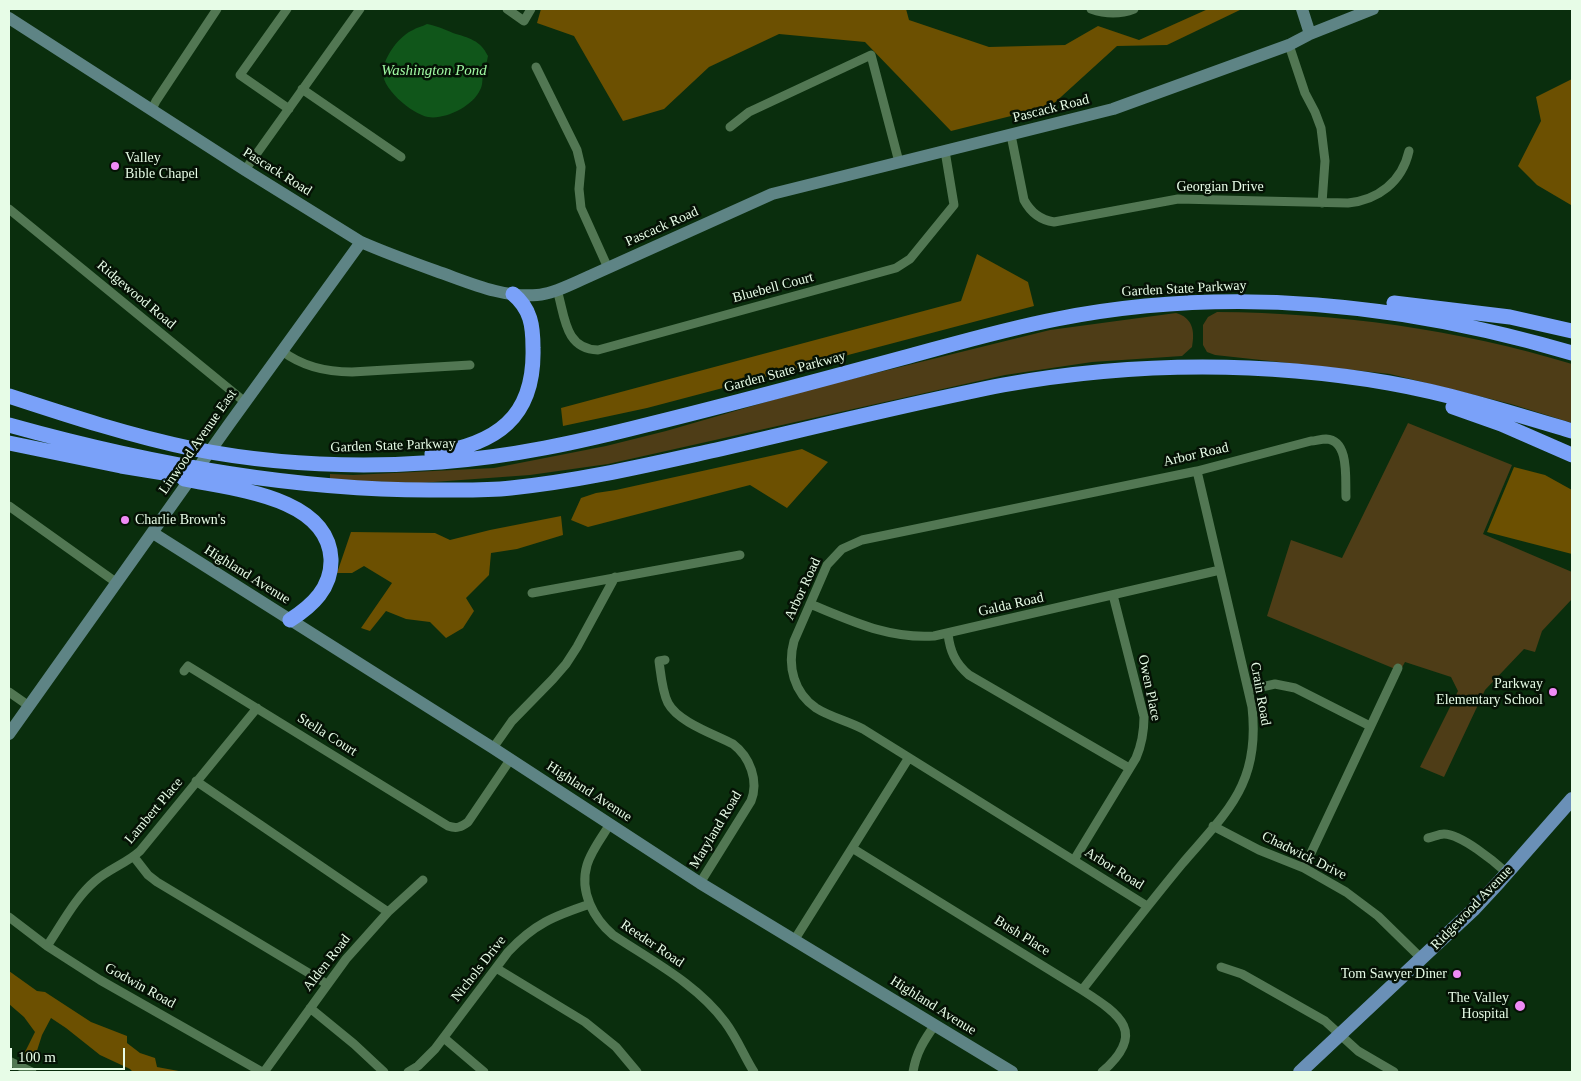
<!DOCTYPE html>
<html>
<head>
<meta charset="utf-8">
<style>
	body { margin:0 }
	#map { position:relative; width:1581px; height:1081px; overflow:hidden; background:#0a2e0d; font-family:Georgia,serif }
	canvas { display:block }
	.frame { position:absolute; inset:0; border:10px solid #e7fce7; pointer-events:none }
	.scale { position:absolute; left:10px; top:1048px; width:115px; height:22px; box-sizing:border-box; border:2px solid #e7fce7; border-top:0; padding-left:6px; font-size:15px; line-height:18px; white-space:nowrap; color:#e7fce7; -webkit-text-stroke:4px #051205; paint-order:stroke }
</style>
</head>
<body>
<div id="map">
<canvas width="1581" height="1081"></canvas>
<div class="frame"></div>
<div class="scale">100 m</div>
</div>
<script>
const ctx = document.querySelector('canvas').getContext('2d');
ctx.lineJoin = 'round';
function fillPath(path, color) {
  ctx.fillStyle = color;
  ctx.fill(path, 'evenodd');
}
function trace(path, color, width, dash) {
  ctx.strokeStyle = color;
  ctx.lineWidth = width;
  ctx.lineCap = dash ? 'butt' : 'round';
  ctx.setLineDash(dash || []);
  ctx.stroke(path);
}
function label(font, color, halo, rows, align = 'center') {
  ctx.font = font + ' Georgia,serif';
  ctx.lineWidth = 5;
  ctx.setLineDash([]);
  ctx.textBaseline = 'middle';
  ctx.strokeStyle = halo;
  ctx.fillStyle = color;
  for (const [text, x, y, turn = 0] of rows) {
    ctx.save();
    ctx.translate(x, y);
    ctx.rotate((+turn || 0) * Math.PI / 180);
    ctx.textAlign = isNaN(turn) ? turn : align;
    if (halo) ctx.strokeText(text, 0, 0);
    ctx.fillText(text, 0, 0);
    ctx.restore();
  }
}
fillPath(new Path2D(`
	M1217 312C1338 313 1457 329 1572 364V423L1511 404 1390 374 1215 355 1207 352 1203 345V325L1208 317Z
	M1176 313C1193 318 1195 331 1192 347L1182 356 1092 362 1005 375 608 464 530 475 420 483 330 480V474L353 475 494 468 606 446 666 431 811 389 1050 330Z
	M1408 423 1512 465 1483 534 1572 572V599L1542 631 1535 652 1524 649 1485 690 1444 777 1420 767 1458 691 1451 677 1405 662 1400 671 1267 616 1291 540 1342 558Z`), '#4e3d17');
fillPath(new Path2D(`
	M541 9H906L909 20 989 47 1065 45 1098 26 1139 40 1208 9H1242L1167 45 1117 46 1051 106 951 131 865 42 779 34 709 67 664 109 623 121 574 36 537 23Z
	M1572 79V208L1571 205 1537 185 1518 166 1541 121 1536 97Z
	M977 254 1028 282 1034 306 647 408 563 426 561 408 961 301Z
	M802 449 828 462 787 508 750 485 588 527 571 520 581 498 596 493 616 490Z
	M1514 467 1545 475 1572 490V554L1487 532Z
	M561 516 563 535 517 549 491 553 489 575 466 598 474 611 463 628 446 638 430 622 406 619 386 611 370 631 361 628 392 583 364 566 352 573H337L351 532 435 533 450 540 490 530Z
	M9 971 37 991 45 992 91 1022 127 1036V1043L140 1053 155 1058 157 1067 184 1072H133L130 1069 100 1055 66 1028 51 1018 42 1035 34 1060 23 1056 35 1032 24 1017 9 1004Z`), '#6c5001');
fillPath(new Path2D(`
	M427 24C437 26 444 29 453 33 469 38 480 40 488 56 487 63 484 68 483 75 482 80 483 85 480 90 473 106 445 120 428 117 412 114 379 87 383 69 386 55 399 36 413 30 417 27 422 27 427 24Z`), '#10561a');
trace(new Path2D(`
	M287 9 240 75 289 109
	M507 9 524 21 531 9
	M1091 9C1105 14 1119 15 1134 9
	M1289 45 1305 93 1315 112 1321 128 1325 161 1322 203
	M536 67 577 150 581 167 579 189 581 208 608 268
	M302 89 401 157
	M152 109 156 101 217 9
	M730 127 749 112 871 55 899 162
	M1011 135 1024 200C1031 213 1040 220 1054 222L1178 199 1348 203C1378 200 1402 182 1409 151
	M245 170 360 9
	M9 209 245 402
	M557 290C565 315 564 349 598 350L896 268 910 259 954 205 945 151
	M282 351C303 367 326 372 352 372L470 365
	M9 506 117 583
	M532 593 740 555
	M810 604C852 621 888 639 934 636L1220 570
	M948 634C950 651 955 663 969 675L1129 768
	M665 660 659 661C661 675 662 691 668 703 678 722 714 734 733 744 750 757 759 781 751 801L700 883
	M184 671 188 666 448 826C457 829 461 827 468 822L510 760
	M1248 690 1275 684 1295 688 1370 726
	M9 692 29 706
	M493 748 512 721 553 679 566 664 577 647 615 577
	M196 781 388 912
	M610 824C602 837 591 851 587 865 579 892 594 919 613 935 652 961 697 984 725 1022 737 1038 744 1056 754 1072
	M1213 826 1259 850 1304 868 1346 892 1378 916 1422 959
	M1428 838C1433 837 1439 834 1444 834 1461 834 1495 862 1507 873
	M852 848 1082 990C1121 1015 1147 1033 1102 1072
	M134 857 148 875 157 882 327 984
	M1074 860 1136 758C1142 744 1144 732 1144 717L1113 595
	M1304 868 1398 668
	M1147 906 863 729C848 721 830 717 816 708 794 693 787 666 794 641L827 565 842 549 862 540 1197 471 1311 441C1315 441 1321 439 1326 439 1350 440 1345 480 1346 497
	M9 917 47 946 100 980 262 1072
	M795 939 908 759
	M47 946C62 924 75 898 95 881 109 869 127 863 140 851L257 708
	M1221 967 1242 974 1325 1021 1358 1051 1394 1072
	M496 968 585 1022 616 1047 637 1072
	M1082 990C1115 948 1148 905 1182 864 1202 840 1229 814 1242 785 1253 761 1255 734 1252 707L1197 471
	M310 1008 354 1044 384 1072
	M444 1038 484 1072
	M9 1061 32 1072
	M264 1072 346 959 388 912 423 880
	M408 1072 418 1066 435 1049 508 952C534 924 554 916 590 904
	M913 1072C916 1053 924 1040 935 1025`), '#527753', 9);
trace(new Path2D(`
	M1302 9 1310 34
	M9 18 245 170 361 242C386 253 411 262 436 271 468 282 502 298 537 295 552 294 567 286 581 280L772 194 1113 109 1289 45 1310 34 1373 9
	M153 533 493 748 700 883 1012 1072
	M9 734 230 423 361 242`), '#5e8485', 12);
trace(new Path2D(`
	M1300 1072 1473 910 1499 882 1572 799`), '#6a90b7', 14);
trace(new Path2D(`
	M1394 303 1510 317 1572 331
	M9 396C70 416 131 436 194 449 275 465 359 468 441 462 511 457 579 442 646 425 732 404 817 381 902 358 954 344 1005 329 1057 319 1229 285 1406 304 1572 353
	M1453 407 1501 424 1572 455
	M9 425C145 463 287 490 429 490 457 490 484 491 511 488 580 481 648 465 716 450 811 428 907 404 1003 385 1131 362 1261 361 1389 383 1451 394 1512 413 1572 431
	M9 443 121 466 195 478
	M432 454C496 444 535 418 533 348 533 326 531 309 513 294
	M184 479C231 489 328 496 331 559 332 588 312 606 290 620`), '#7aa1f9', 15);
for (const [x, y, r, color] of [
	[115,166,5,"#f08bf6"],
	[125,520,5,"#f08bf6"],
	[1553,692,5,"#f08bf6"],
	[1457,974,5,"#f08bf6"],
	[1520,1006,6,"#f08bf6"]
]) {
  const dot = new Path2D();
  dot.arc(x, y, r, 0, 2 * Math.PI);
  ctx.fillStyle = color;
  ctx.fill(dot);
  trace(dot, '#051205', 2);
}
label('14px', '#e7fce7', '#051205', [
	["Pascack Road",1051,109,-14],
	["Pascack Road",277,172,32],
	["Georgian Drive",1220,187],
	["Pascack Road",662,227,-24],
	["Bluebell Court",773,288,-15],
	["Garden State Parkway",1184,289,-3],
	["Ridgewood Road",136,295,40],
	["Garden State Parkway",785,372,-15],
	["Linwood Avenue East",198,442,-55],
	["Garden State Parkway",393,446,-2],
	["Arbor Road",1196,455,-13],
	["Highland Avenue",247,575,32],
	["Arbor Road",803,589,-65],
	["Galda Road",1011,605,-13],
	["Owen Place",1149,688,78],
	["Crain Road",1260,694,80],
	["Stella Court",327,735,32],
	["Highland Avenue",589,792,33],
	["Lambert Place",154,811,-50],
	["Maryland Road",716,830,-59],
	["Chadwick Drive",1304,856,26],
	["Arbor Road",1114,869,32],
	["Ridgewood Avenue",1472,908,-46],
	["Bush Place",1022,936,32],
	["Reeder Road",652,944,34],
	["Alden Road",327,963,-52],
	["Nichols Drive",479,969,-52],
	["Godwin Road",140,986,29],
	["Highland Avenue",933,1006,32]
]);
label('14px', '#e7fce7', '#051205', [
	["Valley",125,158,"left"],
	["Bible Chapel",125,174,"left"],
	["Charlie Brown's",135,520,"left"],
	["Parkway",1543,684],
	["Elementary School",1543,700],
	["Tom Sawyer Diner",1447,974],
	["The Valley",1509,998],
	["Hospital",1509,1014]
], 'right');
label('italic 15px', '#9ff8a2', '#051205', [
	["Washington Pond",434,71]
]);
</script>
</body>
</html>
